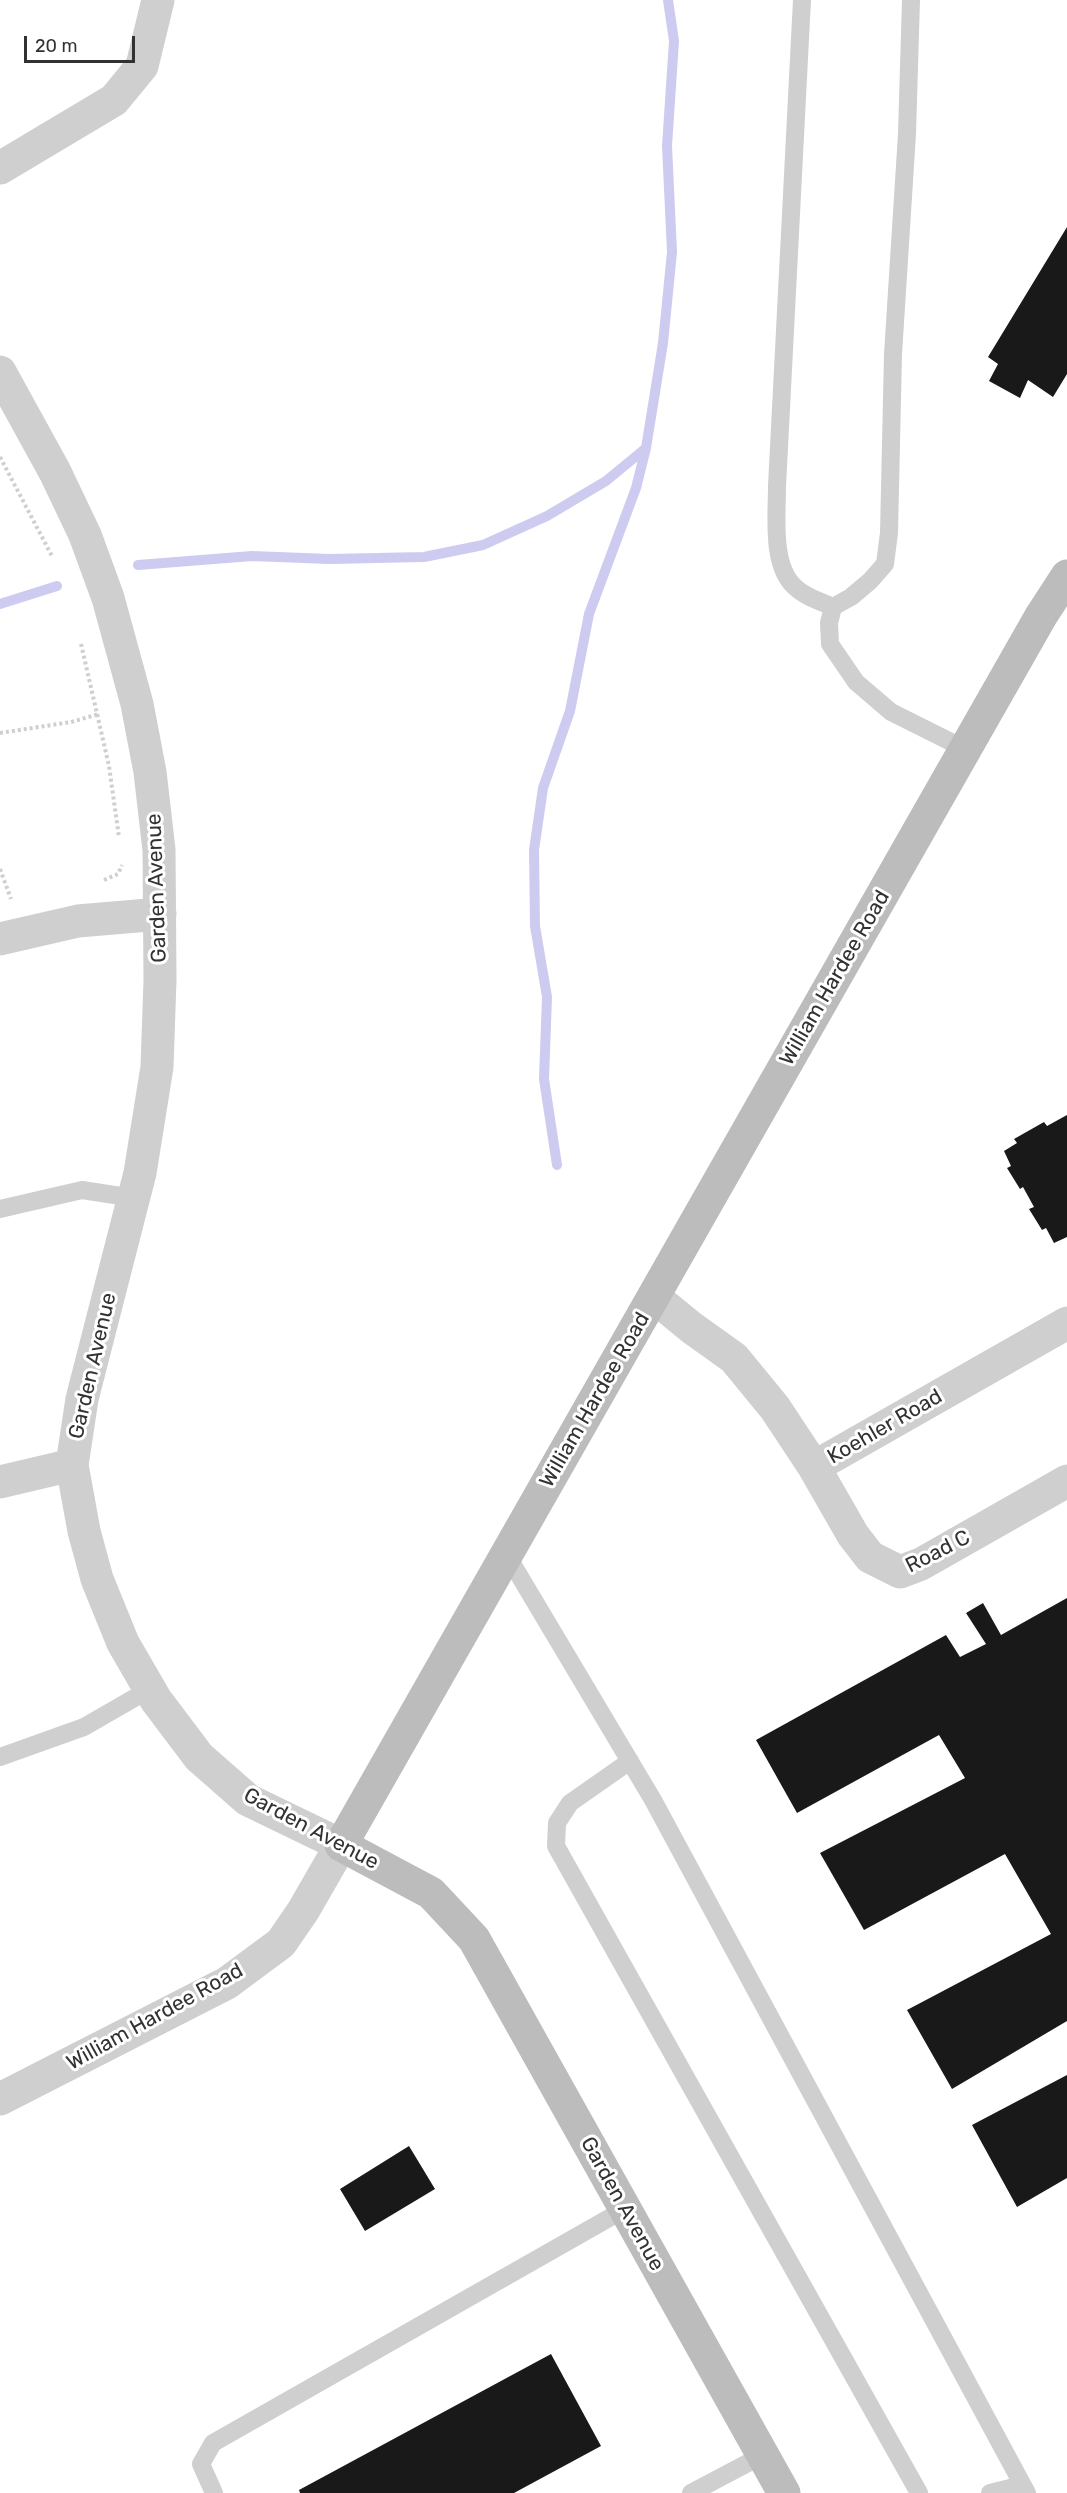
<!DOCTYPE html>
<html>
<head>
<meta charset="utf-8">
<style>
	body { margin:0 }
	#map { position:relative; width:1067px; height:2493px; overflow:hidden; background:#fff; font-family:Rubik,sans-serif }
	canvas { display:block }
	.scale { position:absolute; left:24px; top:36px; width:111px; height:27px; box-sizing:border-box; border:3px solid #323232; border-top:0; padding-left:8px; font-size:18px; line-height:21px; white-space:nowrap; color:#323232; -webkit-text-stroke:4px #fff; paint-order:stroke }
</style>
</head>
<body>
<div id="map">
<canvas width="1067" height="2493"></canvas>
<div class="scale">20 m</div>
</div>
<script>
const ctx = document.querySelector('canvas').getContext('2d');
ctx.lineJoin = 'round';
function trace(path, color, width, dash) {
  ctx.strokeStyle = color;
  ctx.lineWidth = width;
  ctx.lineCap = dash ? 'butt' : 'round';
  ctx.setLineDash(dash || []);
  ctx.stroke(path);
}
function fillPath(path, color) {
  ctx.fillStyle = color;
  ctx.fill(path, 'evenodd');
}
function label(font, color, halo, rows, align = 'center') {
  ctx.font = font + ' Rubik,sans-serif';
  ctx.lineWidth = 6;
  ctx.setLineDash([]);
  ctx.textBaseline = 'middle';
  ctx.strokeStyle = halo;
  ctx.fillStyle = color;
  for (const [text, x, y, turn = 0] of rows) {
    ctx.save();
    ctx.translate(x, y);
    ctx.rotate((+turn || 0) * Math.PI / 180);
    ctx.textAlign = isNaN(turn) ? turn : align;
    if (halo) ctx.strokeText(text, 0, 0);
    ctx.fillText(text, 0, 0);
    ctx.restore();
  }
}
trace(new Path2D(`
	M138 565 252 556 329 559 424 557 483 545 547 516 606 481 646 448
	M0 604 57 586
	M557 1165 544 1079 547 997 535 926 534 850 543 788 570 711 589 614 636 488 646 448 663 343 672 252 667 146 674 41 668 0`), '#cecbf0', 10);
fillPath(new Path2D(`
	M1067 227V374L1053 397 1028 380 1020 398 989 381 998 364 988 357Z
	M1067 1115V1237L1054 1243 1046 1228 1042 1230 1029 1209 1034 1207 1023 1187 1020 1189 1007 1168 1011 1166 1004 1151 1017 1143 1014 1139 1044 1122 1047 1126Z
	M1067 1598V2021L952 2089 907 2010 1051 1934 1005 1854 864 1930 820 1853 965 1778 939 1735 797 1813 756 1740 946 1635 960 1657 986 1644 966 1613 983 1603 1001 1635Z
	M1067 2075V2178L1017 2207 972 2125Z
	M409 2146 435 2189 365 2231 340 2189Z
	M551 2354 601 2446 514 2493H300L299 2490Z`), '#191919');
trace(new Path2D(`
	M0 457 53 558
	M81 644 109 766 119 837
	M0 733 71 722 99 714
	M0 869 11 899
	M104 880 118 874 122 865`), '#cfcfcf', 4, [3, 3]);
trace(new Path2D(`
	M802 0 777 486C777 515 771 566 795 587 805 597 820 601 833 607
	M911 0 907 134 893 354 889 533 885 564 870 581 851 597 833 607 829 623 830 644 856 682 891 712 965 749
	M0 1209 82 1190 134 1198
	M507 1555 653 1800 1027 2493
	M0 1757 84 1727 150 1689
	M630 1761 570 1803 557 1823 556 1846 919 2493
	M214 2493 201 2464 213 2443 625 2209
	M691 2493 763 2455
	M990 2493 1022 2485`), '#cfcfcf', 18);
trace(new Path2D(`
	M0 168 114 100 142 66 158 0
	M0 372 55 472 85 535 108 598 137 704 150 772 159 850 160 980 157 1067 140 1173 82 1399 72 1465 84 1531 97 1579 123 1643 156 1700 199 1757 248 1800 341 1845 303 1911 281 1943 227 1983 0 2099
	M0 939 78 921 160 914
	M654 1297 692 1328 734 1358 775 1408 814 1467 853 1535 870 1557 900 1572 921 1564 1067 1481
	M814 1467 1067 1323
	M0 1482 72 1465`), '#cfcfcf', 33);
trace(new Path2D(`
	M784 2493 474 1939 431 1893 341 1845 1041 616 1067 576`), '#bcbcbc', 33);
label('21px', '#323232', '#fff', [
	["Garden Avenue",157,888,-92],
	["William Hardee Road",835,978,-60],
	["Garden Avenue",93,1366,-77],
	["William Hardee Road",595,1400,-60],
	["Koehler Road",885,1427,-30],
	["Road C",938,1552,-27],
	["Garden Avenue",311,1829,28],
	["William Hardee Road",155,2017,-29],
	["Garden Avenue",622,2204,61]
]);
</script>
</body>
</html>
